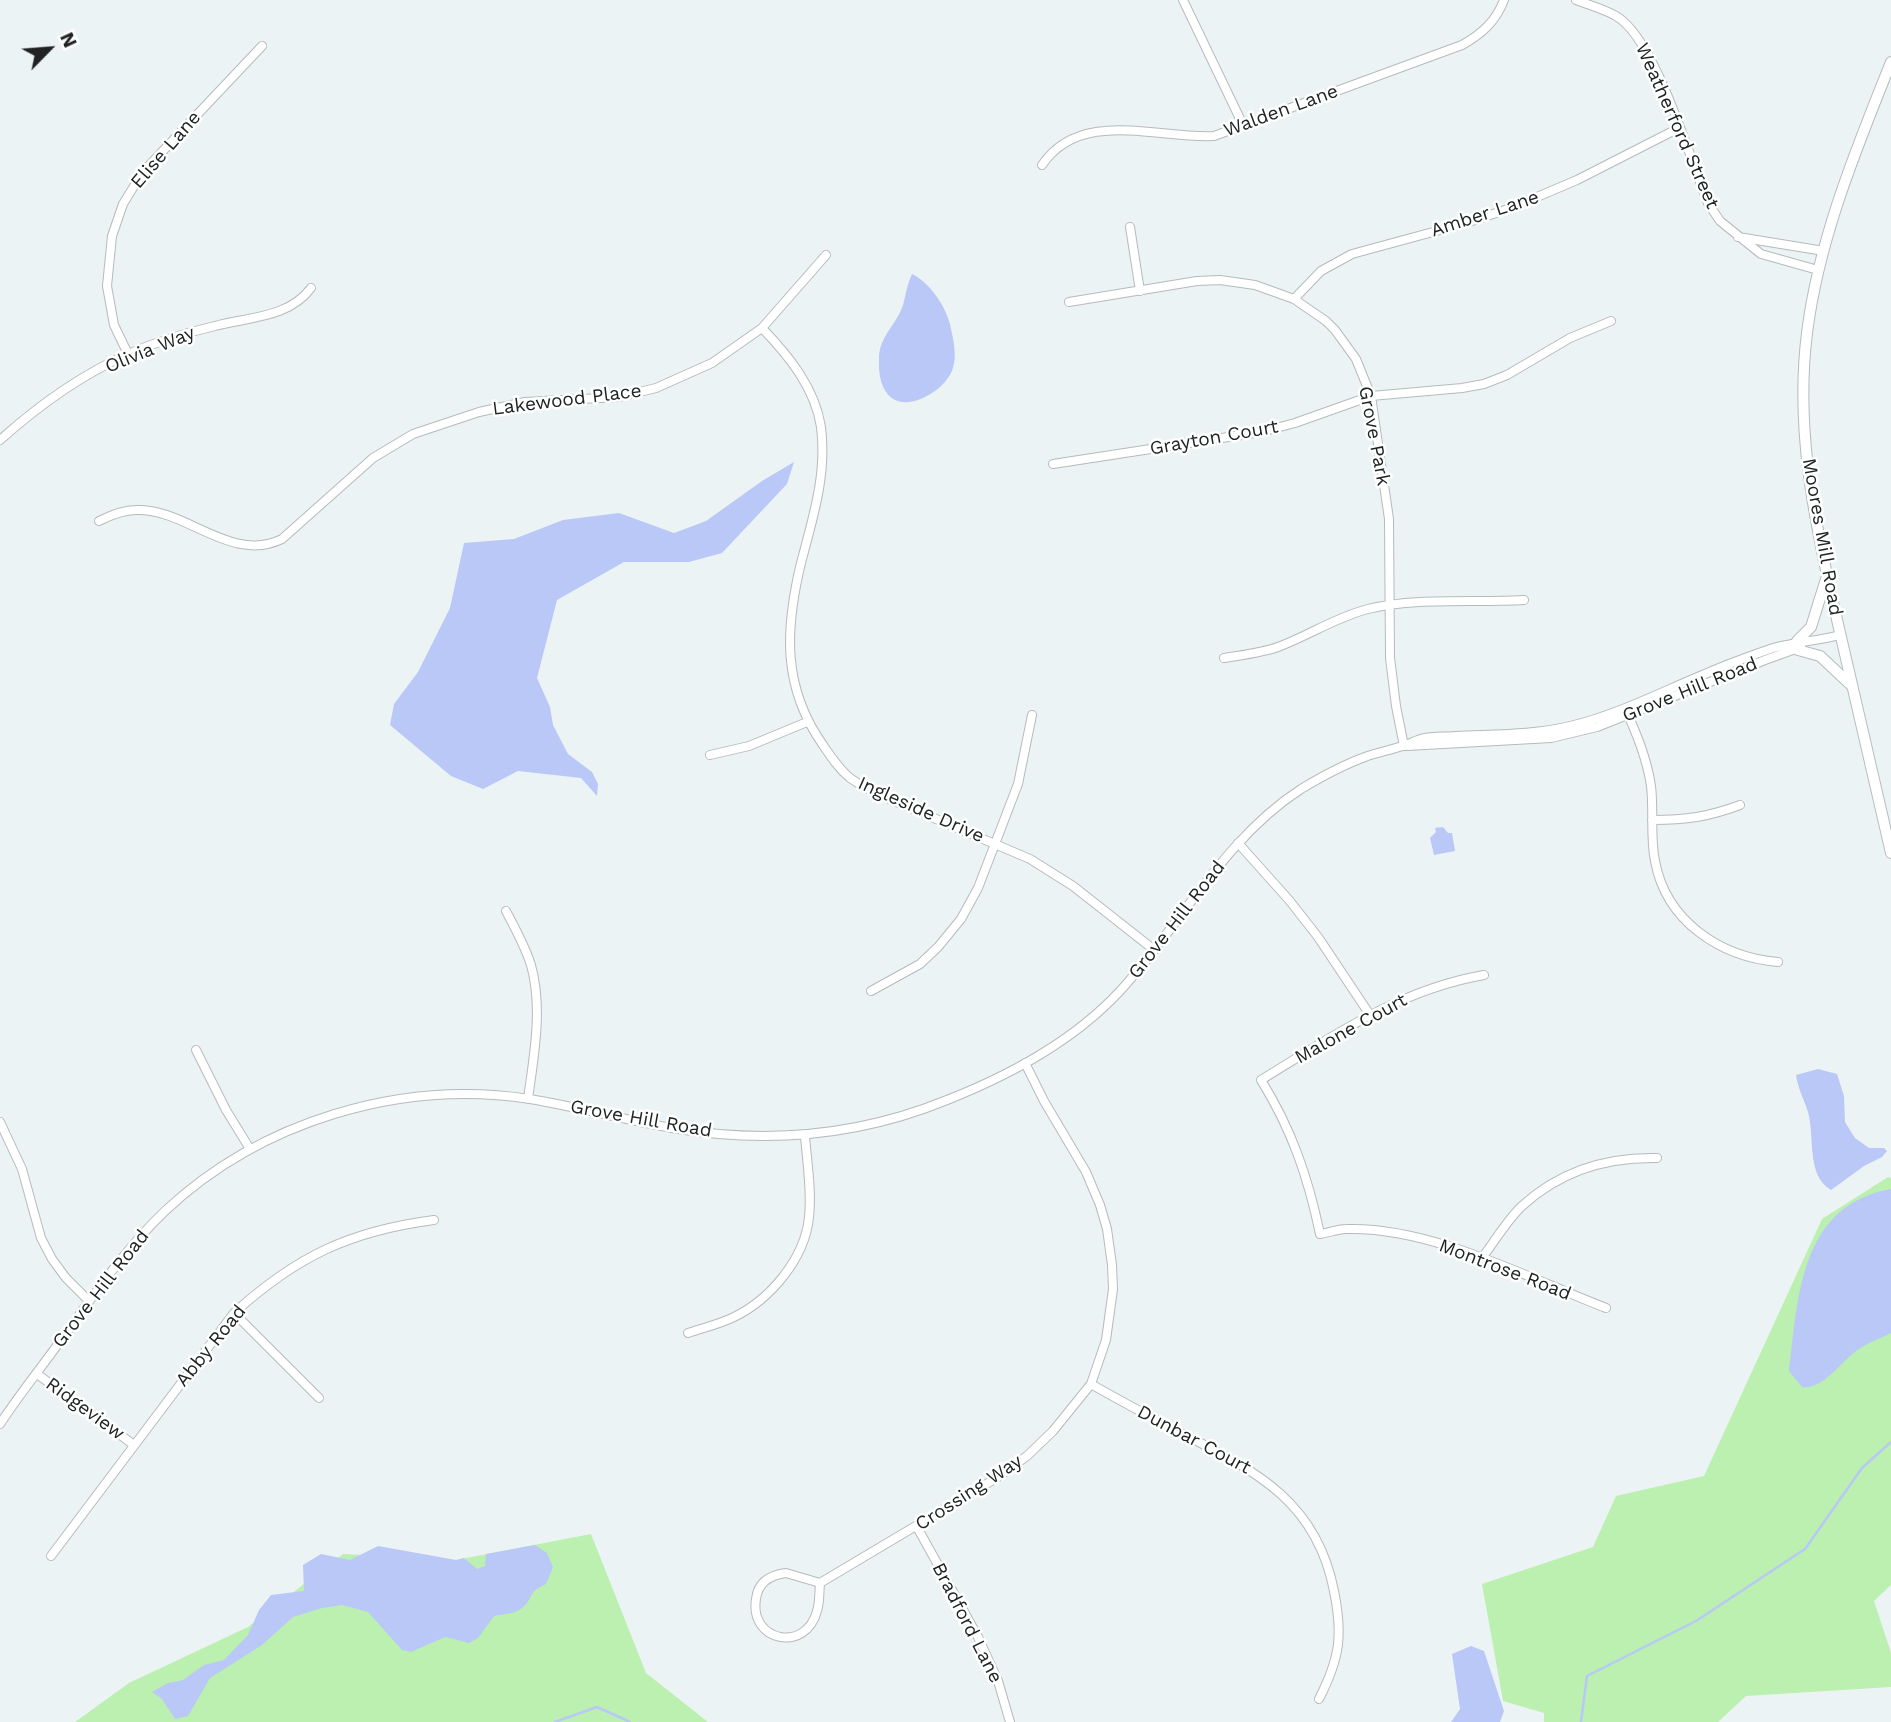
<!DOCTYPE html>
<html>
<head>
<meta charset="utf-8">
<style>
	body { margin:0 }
	#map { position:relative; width:1891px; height:1722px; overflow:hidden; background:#ecf3f4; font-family:"Work Sans",sans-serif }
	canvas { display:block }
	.north { position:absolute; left:14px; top:14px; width:70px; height:70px; -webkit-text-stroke:5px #feffff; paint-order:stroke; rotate:65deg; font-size:19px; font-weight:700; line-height:28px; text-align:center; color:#212323 }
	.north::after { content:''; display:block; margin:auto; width:24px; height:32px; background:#212323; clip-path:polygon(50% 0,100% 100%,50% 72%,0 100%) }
</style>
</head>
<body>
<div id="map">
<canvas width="1891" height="1722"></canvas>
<div class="north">N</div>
</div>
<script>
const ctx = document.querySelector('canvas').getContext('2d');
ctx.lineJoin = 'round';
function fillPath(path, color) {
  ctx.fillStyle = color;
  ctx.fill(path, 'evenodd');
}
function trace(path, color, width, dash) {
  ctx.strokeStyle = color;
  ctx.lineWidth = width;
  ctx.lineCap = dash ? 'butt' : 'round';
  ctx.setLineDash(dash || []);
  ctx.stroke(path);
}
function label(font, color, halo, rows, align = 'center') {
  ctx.font = font + ' "Work Sans",sans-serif';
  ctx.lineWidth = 5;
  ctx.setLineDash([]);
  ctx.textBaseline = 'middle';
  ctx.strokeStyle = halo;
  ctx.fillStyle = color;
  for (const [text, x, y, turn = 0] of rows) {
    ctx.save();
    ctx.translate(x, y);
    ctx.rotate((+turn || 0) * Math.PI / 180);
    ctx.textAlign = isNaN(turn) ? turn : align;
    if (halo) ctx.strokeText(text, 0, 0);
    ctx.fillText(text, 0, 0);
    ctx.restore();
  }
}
fillPath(new Path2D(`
	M1888 1177 1891 1178V1585L1874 1601 1891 1653V1687L1746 1696 1718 1722H1544V1713L1503 1701 1482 1584 1593 1547 1616 1496 1704 1476 1822 1219Z
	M591 1534 646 1673 708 1722H75L129 1683 248 1627 343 1554 456 1560Z`), '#bbf0b0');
fillPath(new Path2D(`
	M912 274C929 282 945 305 950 324 953 339 958 356 952 371 949 378 941 387 935 391 900 415 877 399 879 358 879 337 897 324 903 305 906 294 907 285 912 274Z
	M794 462 787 484 722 553 689 562H624L557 600 537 678 550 707 553 725 568 754 592 772 598 784 597 796 581 778 518 771 483 789 451 776 390 725 394 704 418 672 450 608 464 543 514 539 563 520 619 513 674 533 706 521 762 481Z
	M1443 827 1448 833H1452L1455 851 1434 855 1430 838 1436 832 1435 828Z
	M1818 1069 1837 1074 1844 1096 1845 1122 1855 1138 1869 1148H1884L1887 1151 1882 1157 1864 1166 1831 1190C1806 1176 1815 1136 1808 1112 1804 1099 1798 1089 1796 1075Z
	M1891 1189V1333C1879 1339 1867 1343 1856 1351 1841 1362 1823 1390 1802 1387L1789 1371C1798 1297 1800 1205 1891 1189Z
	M535 1545 547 1553 553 1567 546 1584C526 1593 535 1597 522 1608 515 1614 503 1614 494 1616L478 1638 469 1643 445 1637 411 1652 402 1650 368 1612 342 1605 322 1608 293 1617 262 1645 210 1678 188 1716 175 1719 162 1699 152 1692 168 1683 183 1680 204 1665 224 1660 248 1635 259 1610 271 1595 304 1591 303 1565 321 1554 350 1560 378 1546 456 1560 464 1558 477 1569 485 1566 486 1554Z
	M1471 1646 1484 1651 1504 1711 1500 1722H1451L1460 1709 1452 1654Z`), '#b9c8f6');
trace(new Path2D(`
	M555 1722 597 1707 630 1722
	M1581 1722 1587 1676 1696 1621 1805 1549 1862 1468 1891 1442`), '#b9c8f6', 2.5);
const minor = new Path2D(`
	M1183 0 1243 125
	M1576 0C1589 5 1604 9 1616 16 1655 38 1690 159 1708 203L1720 221 1761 254 1818 270
	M1042 165C1081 108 1157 139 1214 136L1462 45C1482 34 1496 21 1504 0
	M1130 227 1140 291
	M1738 237 1824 251
	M1294 299 1321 271 1352 254 1466 223 1511 208 1577 180 1679 128
	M1069 302 1197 281 1220 280 1255 285 1294 299 1326 321 1335 330 1356 359 1371 396 1389 519 1390 658 1396 706 1404 746
	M762 328C789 356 815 388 821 427 827 475 813 517 801 563 785 629 782 687 823 745 831 757 839 769 850 778 860 785 871 791 882 796L1030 859 1073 886 1153 949
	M128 354 114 325 107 286 112 236 123 204 142 173 262 46
	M0 440C38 406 81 375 128 354 156 342 185 333 215 326 248 317 289 318 311 288
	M1053 464 1261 432 1295 423 1371 396 1462 388 1484 384 1507 375 1570 338 1611 321
	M99 521C111 515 123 510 136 510 186 508 231 564 282 539L373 458 413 434 479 412 525 402 619 397 656 388 712 363 762 328 826 255
	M1224 658C1242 655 1261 653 1278 647 1308 636 1336 617 1368 609 1418 597 1473 603 1524 600
	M1626 710C1637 735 1647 759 1651 786 1654 811 1650 837 1655 861 1666 921 1720 957 1778 962
	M1407 746 1551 738 1597 727 1765 660 1801 647
	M710 755 749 746 807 722
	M1652 820C1686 820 1708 817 1740 805
	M1238 843 1289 900 1318 937 1370 1015
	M506 911C515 928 525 946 531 965 543 1008 534 1055 528 1099
	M1484 975C1401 989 1331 1037 1261 1080 1292 1130 1308 1177 1320 1234 1328 1233 1337 1229 1346 1229 1430 1226 1528 1278 1606 1308
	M871 991 920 964 938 947 961 919 978 888 1018 784 1032 715
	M196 1050 226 1110 250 1149
	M0 1122 22 1169 41 1238 52 1259 66 1278 89 1301
	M1482 1258C1495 1241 1507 1220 1522 1206 1560 1171 1607 1157 1657 1158
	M234 1313 319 1398
	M688 1333C703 1328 720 1324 734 1317 771 1299 805 1258 809 1217 812 1191 807 1162 805 1136
	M37 1374 134 1445
	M1091 1384C1122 1402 1153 1418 1185 1435 1258 1472 1317 1503 1334 1591 1343 1635 1340 1658 1319 1699
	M0 1424C19 1395 41 1368 61 1340 94 1295 125 1249 165 1211 261 1121 401 1079 530 1099 578 1107 625 1120 672 1128 766 1144 859 1136 947 1100 1013 1074 1082 1036 1128 982 1185 917 1227 837 1301 789 1321 777 1343 765 1365 757 1378 752 1392 750 1405 745 1411 743 1419 739 1425 738 1435 736 1446 737 1456 736 1493 734 1533 735 1570 726 1617 715 1661 692 1705 674 1727 664 1750 656 1773 648 1795 642 1817 641 1840 635
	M917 1527 978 1637 998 1681 1010 1722
	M51 1556 234 1313C297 1256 350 1231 434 1220
	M786 1573 820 1583C819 1592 820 1602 817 1611 806 1653 749 1642 756 1599 758 1582 770 1575 786 1573Z
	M820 1583 998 1477 1027 1456 1053 1431 1091 1384 1106 1340 1113 1289 1112 1265 1107 1229 1100 1205 1086 1172 1044 1101 1025 1063`);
const tertiary = new Path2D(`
	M1891 62C1856 150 1819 238 1807 333 1795 428 1814 519 1835 611 1853 692 1873 772 1891 853
	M1797 641 1811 627 1826 579
	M1798 650 1820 656 1852 686`);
trace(minor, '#b5bbbc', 10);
trace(tertiary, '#b5bbbc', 12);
trace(minor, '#fff', 8);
trace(tertiary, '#fff', 10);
label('19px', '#212323', '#feffff', [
	["Walden Lane",1281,111,-20],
	["Weatherford Street",1677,126,66],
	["Elise Lane",166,150,-49],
	["Amber Lane",1485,214,-18],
	["Olivia Way",150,350,-22],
	["Lakewood Place",567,400,-7],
	["Grove Park",1374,436,79],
	["Grayton Court",1214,438,-10],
	["Moores Mill Road",1822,537,80],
	["Grove Hill Road",1690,690,-22],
	["Ingleside Drive",921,810,24],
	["Grove Hill Road",1177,920,-52],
	["Malone Court",1351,1029,-29],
	["Grove Hill Road",641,1119,10],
	["Montrose Road",1505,1270,21],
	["Grove Hill Road",101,1289,-52],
	["Abby Road",211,1346,-51],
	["Ridgeview",85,1409,36],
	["Dunbar Court",1194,1440,28],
	["Crossing Way",969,1493,-33],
	["Bradford Lane",967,1623,63]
]);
</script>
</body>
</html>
